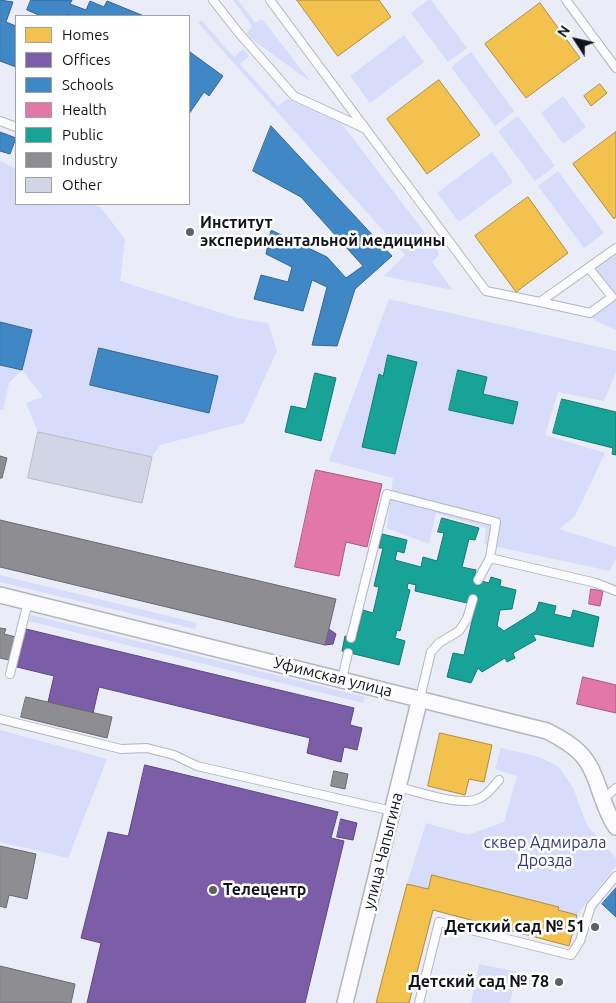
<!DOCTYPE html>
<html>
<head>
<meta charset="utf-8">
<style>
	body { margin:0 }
	#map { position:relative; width:616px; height:1003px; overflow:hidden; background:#eaecf7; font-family:Ubuntu,sans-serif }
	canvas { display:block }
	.legend { position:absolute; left:15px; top:15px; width:175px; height:190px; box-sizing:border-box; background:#fff; border:1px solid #a0a1a3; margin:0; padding:6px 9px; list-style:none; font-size:15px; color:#12131a }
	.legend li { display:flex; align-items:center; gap:10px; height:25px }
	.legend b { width:25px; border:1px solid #a0a1a3 }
	.north { position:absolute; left:551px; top:15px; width:50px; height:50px; -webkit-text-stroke:4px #fff; paint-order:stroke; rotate:305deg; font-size:14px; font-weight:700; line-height:20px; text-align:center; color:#12131a }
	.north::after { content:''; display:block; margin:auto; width:18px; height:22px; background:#12131a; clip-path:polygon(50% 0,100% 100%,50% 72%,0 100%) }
</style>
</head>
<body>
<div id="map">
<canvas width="616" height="1003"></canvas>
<ul class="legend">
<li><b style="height:14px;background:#f2c14e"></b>Homes</li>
<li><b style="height:14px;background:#7b5ea7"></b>Offices</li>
<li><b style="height:14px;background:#3f88c5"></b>Schools</li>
<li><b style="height:14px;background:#e377a8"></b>Health</li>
<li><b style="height:14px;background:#17a398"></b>Public</li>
<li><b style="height:14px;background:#8d8d92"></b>Industry</li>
<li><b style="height:14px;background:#d2d5e5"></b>Other</li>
</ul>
<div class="north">N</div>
</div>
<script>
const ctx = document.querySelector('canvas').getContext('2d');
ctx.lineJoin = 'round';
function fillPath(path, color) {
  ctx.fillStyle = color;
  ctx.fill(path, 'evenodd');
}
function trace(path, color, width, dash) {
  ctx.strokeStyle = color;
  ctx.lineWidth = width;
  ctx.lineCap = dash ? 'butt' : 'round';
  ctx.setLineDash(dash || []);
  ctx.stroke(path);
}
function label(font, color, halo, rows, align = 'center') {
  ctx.font = font + ' Ubuntu,sans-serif';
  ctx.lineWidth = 5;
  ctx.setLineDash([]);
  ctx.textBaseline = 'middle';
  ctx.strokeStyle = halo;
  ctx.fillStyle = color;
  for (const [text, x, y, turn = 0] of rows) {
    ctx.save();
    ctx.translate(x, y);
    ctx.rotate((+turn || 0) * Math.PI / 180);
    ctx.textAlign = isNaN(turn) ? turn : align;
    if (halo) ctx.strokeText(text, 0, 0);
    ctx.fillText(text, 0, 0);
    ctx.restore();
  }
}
fillPath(new Path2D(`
	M233 0H238L255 23 262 19 311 82 250 38 247 33 252 26Z
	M428 0H431L467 48 448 62 411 13Z
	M201 20 234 57 243 49 249 56 240 64 278 106 287 99 342 124 438 250 439 255 432 262 453 290 384 276 405 255 198 23Z
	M404 35 424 62 370 103 350 76Z
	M471 52 514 111 495 126 451 67Z
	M563 96 586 127 563 144 541 113Z
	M518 116 555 166 535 181 498 131Z
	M492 152 513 182 459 222 437 193Z
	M0 161 16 169V204H92L101 208 125 239 120 281 237 318 268 323 277 351 244 423 160 445 152 457 38 432 26 403 43 397 22 370 9 383 3 410 0 409Z
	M558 171 604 233 584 248 538 186Z
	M616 251V330L594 320 591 315 614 297 596 272 597 265Z
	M389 299 616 351V372L604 401 558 392 545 435 605 453 575 516 559 529 616 547V558L610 571 484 544 486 528 436 513 429 544 387 528 393 478 329 461Z
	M0 575 197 623 195 629 0 582Z
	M31 615 365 697 363 703 29 621Z
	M0 730 107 759 68 858 0 842Z
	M501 748 539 757 559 767 573 788 587 825 616 858V866L577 915 558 910 559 907 432 875 428 889 407 884 426 823 468 835 504 822 517 776 495 769Z
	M479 964 517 972 510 1003H471Z`), '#d6dcf9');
const homes = new Path2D(`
	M297 0H379L391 17 338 56Z
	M540 3 580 58 526 98 485 44Z
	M439 80 480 135 427 174 387 119Z
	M600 84 607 93 591 106 584 96Z
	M616 132V217L614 219 573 164Z
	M528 197 568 253 516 292 475 236Z
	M440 733 492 745 484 782 469 779 465 795 428 786Z
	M432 875 559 907 558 910 577 915 569 946 433 910 409 1003H376L407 884 428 889Z`);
fillPath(homes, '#f2c14e');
trace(homes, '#af8d3e', 1);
const offices = new Path2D(`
	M26 629 354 708 350 725 362 728 357 750 344 747 341 762 337 761 307 753 310 738 99 687 93 713 48 702 54 676 17 667Z
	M329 629 336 634 333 644 325 645Z
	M145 765 338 812 331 838 344 841 305 1003H87L101 943 81 938 108 832 128 836Z
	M341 819 357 823 353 840 337 837Z`);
fillPath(offices, '#7b5ea7');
trace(offices, '#5c487d', 1);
const schools = new Path2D(`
	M0 0 13 2 6 22 16 26V67L0 61Z
	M31 0H72L70 4 86 10 90 1 104 7 107 1 144 16H72L67 14 66 16H41L27 10Z
	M190 52 223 76 209 96 204 92 189 114Z
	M271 126 392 256 355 289 337 346 312 345 327 287 312 280 303 311 254 299 261 275 288 282 292 267 266 254 271 230 327 257 346 278 363 266 301 197 253 171Z
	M0 132 16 138 10 154 0 151Z
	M0 322 32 330 22 370 0 365Z
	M99 348 218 376 209 413 90 385Z
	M616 888V917L602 904Z`);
fillPath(schools, '#3f88c5');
trace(schools, '#326592', 1);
const health = new Path2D(`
	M316 470 382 484 367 547 346 542 339 576 295 567Z
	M591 589 603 591 600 606 589 604Z
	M583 677 616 685V713L577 704Z`);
fillPath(health, '#e377a8');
trace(health, '#a4597d', 1);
const public = new Path2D(`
	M388 355 417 362 395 454 362 447 379 374 383 376Z
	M458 370 487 377 483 394 518 402 513 424 449 410Z
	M315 373 336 378 321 441 285 432 291 406 306 409Z
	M562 399 616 412V455L612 454 613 448 553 433Z
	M442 518 479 528 475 540 469 539 462 567 476 570 474 579 489 583 491 577 501 580 500 586 516 590 512 609 500 610 497 626 504 631 536 611 539 602 556 606 554 614 571 618 573 610 599 617 593 647 536 634 533 635 536 640 513 653 515 658 507 662 505 658 482 672 478 668 471 683 447 677 453 653 464 655 477 600 468 598 467 603 415 591 416 585 408 583 407 589 410 590 400 631 397 630 395 638 405 641 399 665 342 651 345 636 356 639 363 610 373 613 379 587 374 586 383 548H379L382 534 407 540 404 553 397 551 395 560 421 567 423 557 437 561 444 533 438 532Z`);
fillPath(public, '#17a398');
trace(public, '#167872', 1);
const industry = new Path2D(`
	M0 456 7 458 2 478H0Z
	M0 520 336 599 325 645 0 567Z
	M0 628 6 629 4 634 24 639 18 662 0 658Z
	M26 697 112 717 107 738 21 717Z
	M334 771 348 774 345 789 331 786Z
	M0 846 36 854 27 899 9 895 6 908 0 906Z
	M0 966 75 984 71 1003H0Z`);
fillPath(industry, '#8d8d92');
trace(industry, '#68686e', 1);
const building = new Path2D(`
	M38 432 152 457 142 503 28 478Z`);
fillPath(building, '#d2d5e5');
trace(building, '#b9bac3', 1);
const service = new Path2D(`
	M213 0 238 32 294 96 364 128
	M270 0 486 291 540 302 616 248
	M566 0 616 68
	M0 121 16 127
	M540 302 590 313 612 297 589 268
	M478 580 490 558 596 583 616 591
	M351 638 387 494 496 522 490 558
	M10 674 28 602
	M342 679 348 653
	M420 698 431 652 439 643 459 631 467 619 473 599
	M0 719 121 749 147 748 174 755 197 766 392 811
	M398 787C419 792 455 805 475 800 486 797 492 788 499 780
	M602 800 616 788
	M419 1003 439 922 571 955 580 941 591 906 616 876`);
const minor = new Path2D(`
	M0 595 547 731C559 737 570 743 580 753 599 772 600 805 616 827
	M345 1003 420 698`);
trace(service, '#b4b5bd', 10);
trace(minor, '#b4b5bd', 18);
trace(service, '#fcfcfe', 8);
trace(minor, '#fcfcfe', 15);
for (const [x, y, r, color] of [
	[190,232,5,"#5e5f67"],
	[213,890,5,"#5e5f67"],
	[595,927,5,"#5e5f67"],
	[559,982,5,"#5e5f67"]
]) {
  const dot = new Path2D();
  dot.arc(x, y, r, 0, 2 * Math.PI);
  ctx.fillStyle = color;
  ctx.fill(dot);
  trace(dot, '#fff', 2);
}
label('bold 16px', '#12131a', '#fff', [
	["Институт",200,223],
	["экспериментальной медицины",200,241],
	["Телецентр",223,890],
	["Детский сад № 51",585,927,"right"],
	["Детский сад № 78",549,982,"right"]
], 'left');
label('16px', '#12131a', '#fff', [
	["Уфимская улица",333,677,14],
	["улица Чапыгина",383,851,-76]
]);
label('16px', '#353688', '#fff', [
	["сквер Адмирала",545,843],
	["Дрозда",545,861]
]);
</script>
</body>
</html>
